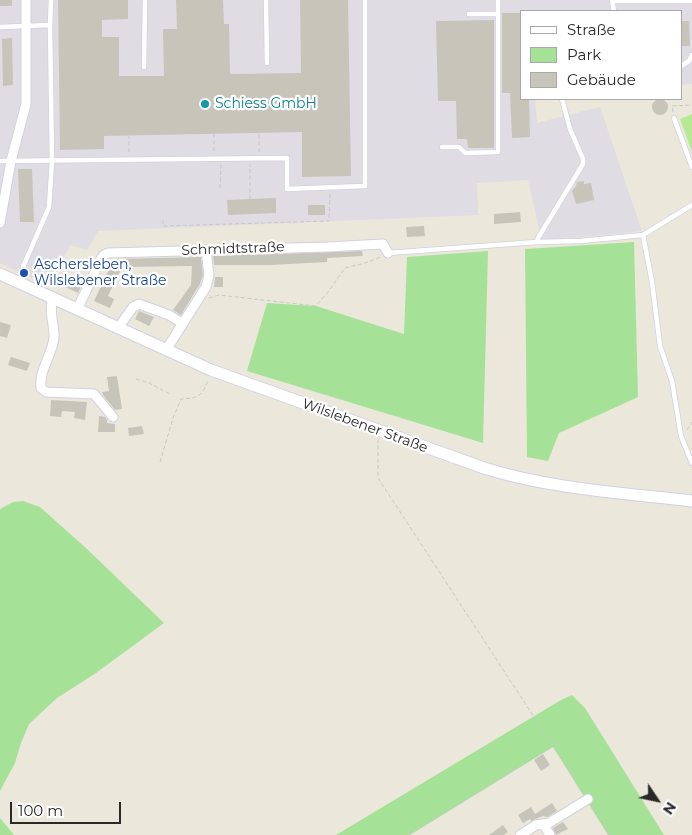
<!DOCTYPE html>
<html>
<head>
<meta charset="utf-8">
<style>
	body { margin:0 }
	#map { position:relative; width:692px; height:835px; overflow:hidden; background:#ebe7db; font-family:Montserrat,sans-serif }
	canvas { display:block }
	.legend { position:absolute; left:520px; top:10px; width:162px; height:90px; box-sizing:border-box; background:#fff; border:1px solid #a9a9a9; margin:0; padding:6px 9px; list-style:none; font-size:15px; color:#292929 }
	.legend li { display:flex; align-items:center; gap:10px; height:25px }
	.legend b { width:25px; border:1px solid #a9a9a9 }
	.north { position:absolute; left:632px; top:775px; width:50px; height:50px; -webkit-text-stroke:4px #fff; paint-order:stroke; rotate:124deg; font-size:14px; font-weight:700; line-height:20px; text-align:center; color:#292929 }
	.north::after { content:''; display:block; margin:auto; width:18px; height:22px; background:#292929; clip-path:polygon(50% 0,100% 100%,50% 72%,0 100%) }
	.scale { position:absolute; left:10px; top:802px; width:111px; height:22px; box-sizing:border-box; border:2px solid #292929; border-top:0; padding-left:6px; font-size:15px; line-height:18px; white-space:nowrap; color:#292929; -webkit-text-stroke:4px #fff; paint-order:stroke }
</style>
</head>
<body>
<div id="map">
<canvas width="692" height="835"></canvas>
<ul class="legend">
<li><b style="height:6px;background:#fff"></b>Straße</li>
<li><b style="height:14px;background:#a5e298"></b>Park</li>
<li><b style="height:14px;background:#c7c5ba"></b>Gebäude</li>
</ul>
<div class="north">N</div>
<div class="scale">100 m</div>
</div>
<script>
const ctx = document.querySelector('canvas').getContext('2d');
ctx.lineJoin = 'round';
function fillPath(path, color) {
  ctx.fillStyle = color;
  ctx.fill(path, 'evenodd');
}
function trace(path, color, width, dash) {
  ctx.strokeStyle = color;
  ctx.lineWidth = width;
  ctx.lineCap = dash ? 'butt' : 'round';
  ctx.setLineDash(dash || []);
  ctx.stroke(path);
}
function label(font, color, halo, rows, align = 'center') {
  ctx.font = font + ' Montserrat,sans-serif';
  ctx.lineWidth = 4.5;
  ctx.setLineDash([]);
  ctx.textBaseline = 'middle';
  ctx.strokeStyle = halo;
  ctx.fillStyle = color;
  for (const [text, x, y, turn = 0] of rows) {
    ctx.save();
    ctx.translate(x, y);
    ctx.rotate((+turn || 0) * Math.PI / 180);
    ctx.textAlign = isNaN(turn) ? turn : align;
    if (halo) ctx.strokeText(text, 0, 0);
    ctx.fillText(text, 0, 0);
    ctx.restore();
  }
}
fillPath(new Path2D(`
	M0 0H692V84L681 85V11H521V99H535L537 123 600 107 642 231 542 241 528 180 477 183 478 215 98 231 87 250 70 245 49 286 0 263Z`), '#dfdce4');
fillPath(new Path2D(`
	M634 242 638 397 559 433 548 461 527 457 525 249Z
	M488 251 483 443 247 371 267 303 316 306 404 334 407 257Z
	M23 501 40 507 87 549 164 623 96 673 57 698 29 724 21 743 15 763 0 791V509L13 502Z
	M572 695 585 708 664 835H608L553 747 410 835H336L561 700Z
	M0 818 14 835H0Z`), '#a5e298');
fillPath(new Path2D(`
	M692 114V152L680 119Z`), '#b7e994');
fillPath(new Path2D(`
	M0 0H12V6H0Z
	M58 0H128V19L102 20V37H119V76H164L163 29H177L176 0H223L224 24H229L230 74 301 73 300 0H348L351 176 302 177V132L104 136V149L60 150Z
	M502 13H521V99H529L530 137 512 138 510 93H502Z
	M494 20V148H468L467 139H457L456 101H438L436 21Z
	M681 21H689L690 46H681Z
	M12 38 13 85 3 86 2 39Z
	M652 107a8 8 0 1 1 16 0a8 8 0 1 1-16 0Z
	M18 169H32L34 222H20Z
	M584 181V184L591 183 594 200 576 204 572 191 576 186 577 182Z
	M276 198V213L228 215 227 200Z
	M308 205H325V215H308Z
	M520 212 521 222 494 224V214Z
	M424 226 425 236 407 237 406 227Z
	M362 251 363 256 327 258V262L271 265H214L213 256Z
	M201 257 203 275 200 284 181 315 173 310 191 285 192 266 122 267 108 296 114 299 110 308 94 301 114 259Z
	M67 275 83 282 78 293 63 286Z
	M215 277H223V287H214Z
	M139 311 154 317 149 326 135 319Z
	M0 322 11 325 7 338 0 336Z
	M11 357 30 363 27 371 8 365Z
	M117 376 122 409 115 410 103 395 102 392 109 391 107 377Z
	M51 400 87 402 85 420 74 418 75 412 62 411 61 417 50 416Z
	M99 416 105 417 107 420V423L115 424V432H98Z
	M142 426 144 434 129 436 128 428Z
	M543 754 550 765 541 771 534 760Z
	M552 803 557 811 547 817 543 816 531 821 530 819 523 823 518 815 531 807 535 814Z
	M563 822 568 829 556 835 553 828Z
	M503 825 508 832 504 835H489Z`), '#c7c5ba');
const lane = new Path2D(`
	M266 0 267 63
	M612 0 614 11
	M613 1H692
	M469 14H498
	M0 27 50 25
	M681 66 689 61 692 55
	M144 67 145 0
	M674 118 692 167
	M442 147H459L465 153 498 152V0
	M0 161 287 158V189L365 186V0
	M643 235 652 282 660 346 672 381 681 436 692 463
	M537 242 538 238 583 164V159L570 129 562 99
	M388 253 537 242 581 241 643 235 692 205
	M23 267 49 207 52 161 50 25 51 0`);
const street = new Path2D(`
	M0 223 11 161 26 104V0
	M53 299C48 312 55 325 54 338 52 355 39 370 41 388L46 392 94 394 113 417
	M77 310 101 259 104 255 108 253 328 247 383 244 388 253
	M118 328 133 307 139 304 169 315 182 323
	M166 350 206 287 209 275 206 250
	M544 825 550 835
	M520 835 536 825 549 823 588 799`);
const secondary = new Path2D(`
	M0 274 211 370 484 468C551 489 623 493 692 501`);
trace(lane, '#d1d1e2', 6);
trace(street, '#d1d1e2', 11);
trace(secondary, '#d1d1e2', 13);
trace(new Path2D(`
	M673 112 672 106 692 105
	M214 134V153
	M129 152V136
	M259 152V133
	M220 188 221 164
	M250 199V165
	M163 220V226L329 221 330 194
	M209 298 219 295 316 306 328 292 345 268 365 263 381 257
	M136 379 149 383 170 394
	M687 430 692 422
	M378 439V478L583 792
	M160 462 173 418 181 399C198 398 202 397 208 380
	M592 806 610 835
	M408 835 553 746`), '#c7c7c7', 1, [4, 2.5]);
trace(lane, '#fff', 4.5);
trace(street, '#fff', 9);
trace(secondary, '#fff', 11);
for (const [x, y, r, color] of [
	[205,104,5,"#0f9aa8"],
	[24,273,5,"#1a4fb4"]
]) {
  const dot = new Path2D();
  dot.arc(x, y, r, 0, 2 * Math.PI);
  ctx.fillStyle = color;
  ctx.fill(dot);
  trace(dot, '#fff', 2);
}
label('14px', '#0d838f', '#fff', [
	["Schiess GmbH",215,104]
], 'left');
label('14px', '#292929', '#fff', [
	["Schmidtstraße",233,249,-2],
	["Wilslebener Straße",365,426,20]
]);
label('14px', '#164399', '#fff', [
	["Aschersleben,",34,265],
	["Wilslebener Straße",34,281]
], 'left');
</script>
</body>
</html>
